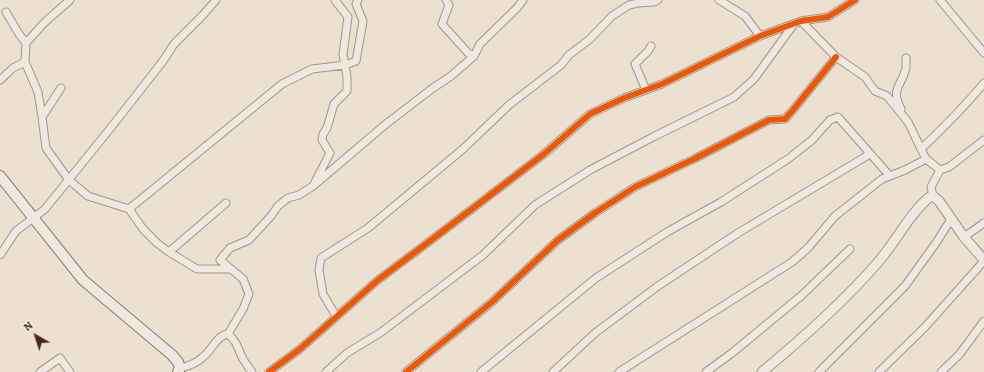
<!DOCTYPE html>
<html>
<head>
<meta charset="utf-8">
<style>
	body { margin:0 }
	#map { position:relative; width:984px; height:372px; overflow:hidden; background:#ece0d0; font-family:Alegreya,serif }
	canvas { display:block }
	.north { position:absolute; left:16px; top:316px; width:40px; height:40px; -webkit-text-stroke:3px #fbecd8; paint-order:stroke; rotate:321deg; font-size:11px; font-weight:700; line-height:16px; text-align:center; color:#432916 }
	.north::after { content:''; display:block; margin:auto; width:14px; height:18px; background:#432916; clip-path:polygon(50% 0,100% 100%,50% 72%,0 100%) }
</style>
</head>
<body>
<div id="map">
<canvas width="984" height="372"></canvas>
<div class="north">N</div>
</div>
<script>
const ctx = document.querySelector('canvas').getContext('2d');
ctx.lineJoin = 'round';
function trace(path, color, width, dash) {
  ctx.strokeStyle = color;
  ctx.lineWidth = width;
  ctx.lineCap = dash ? 'butt' : 'round';
  ctx.setLineDash(dash || []);
  ctx.stroke(path);
}
const minor = new Path2D(`
	M446 0 449 5 442 24 468 53 474 56
	M641 0 638 3 654 2 658 0
	M719 0 745 16 760 36
	M940 0 984 53
	M6 12 19 34 26 43 25 62 38 92 42 117
	M801 21 836 57 865 77 875 91 887 96 908 122 926 159
	M26 43 45 22 70 0
	M0 80 13 68 25 62
	M61 88 42 117 46 148 69 180 88 196 129 209 143 229 157 243 169 252 197 269H231
	M646 90 635 64 648 51 651 46
	M901 109C890 88 902 86 906 68 906 65 906 61 906 58
	M921 149C943 128 965 106 984 83
	M315 182 330 153 322 140 323 134 327 128 334 104 347 91V77L343 54 348 17 335 0
	M933 196 931 187 940 170
	M129 209 282 84 312 69 345 65 356 61 363 21 356 4 358 0
	M964 237 984 223
	M169 252 226 203
	M0 255 16 231 45 209 109 130 163 61 174 44 203 15 216 0
	M336 316 323 294 319 270 321 258 368 228 463 149 509 105 561 65 569 55 590 39 612 16 629 5 638 3
	M228 334 243 309 249 294 243 279 220 260 230 248 249 240 271 216 278 206 288 198 299 195 313 186 386 124 433 88 451 76 474 56 480 44 517 8 523 0
	M180 368C189 366 197 363 203 357 212 350 217 335 228 334 237 341 238 349 243 359 246 364 249 368 252 372
	M40 372 60 358 70 372
	M269 372 300 349 378 280 434 238 544 154 590 114 624 98 662 84 760 36 801 21 828 17 855 0
	M326 372 347 353 380 333 483 255 535 205 590 170 653 137 734 97 754 79 794 24
	M406 372 492 302 558 240 595 213 635 187 694 159 769 120 785 119 793 110 836 57
	M481 372 596 278 667 232 721 202 788 159 812 140 830 120 838 117 889 175
	M553 372 595 333 658 286 738 233 870 154
	M619 372 792 262 808 248 835 216 882 179 905 170 926 159 940 170 949 167 984 140
	M706 372 732 353 801 296 850 249
	M819 372 905 286 936 243 951 219
	M879 372 925 327 984 261
	M941 372 959 355 984 321`);
const tertiary = new Path2D(`
	M762 372C803 338 844 302 879 261 895 243 912 210 930 197L933 196 939 201 964 237 984 260`);
const secondary = new Path2D(`
	M0 176 83 280 172 355 178 362 180 368 178 372`);
trace(minor, '#a0958a', 9);
trace(tertiary, '#a0958a', 11);
trace(secondary, '#877c72', 12);
trace(minor, '#efe8e0', 7);
trace(tertiary, '#efe8e0', 9);
trace(secondary, '#efe8e0', 10);
trace(new Path2D(`
	M269 372 300 349 378 280 434 238 544 154 590 114 624 98 662 84 760 36 801 21 828 17 855 0
	M406 372 492 302 558 240 595 213 635 187 694 159 769 120 785 119 793 110 836 57`), '#e8590c', 6);
</script>
</body>
</html>
